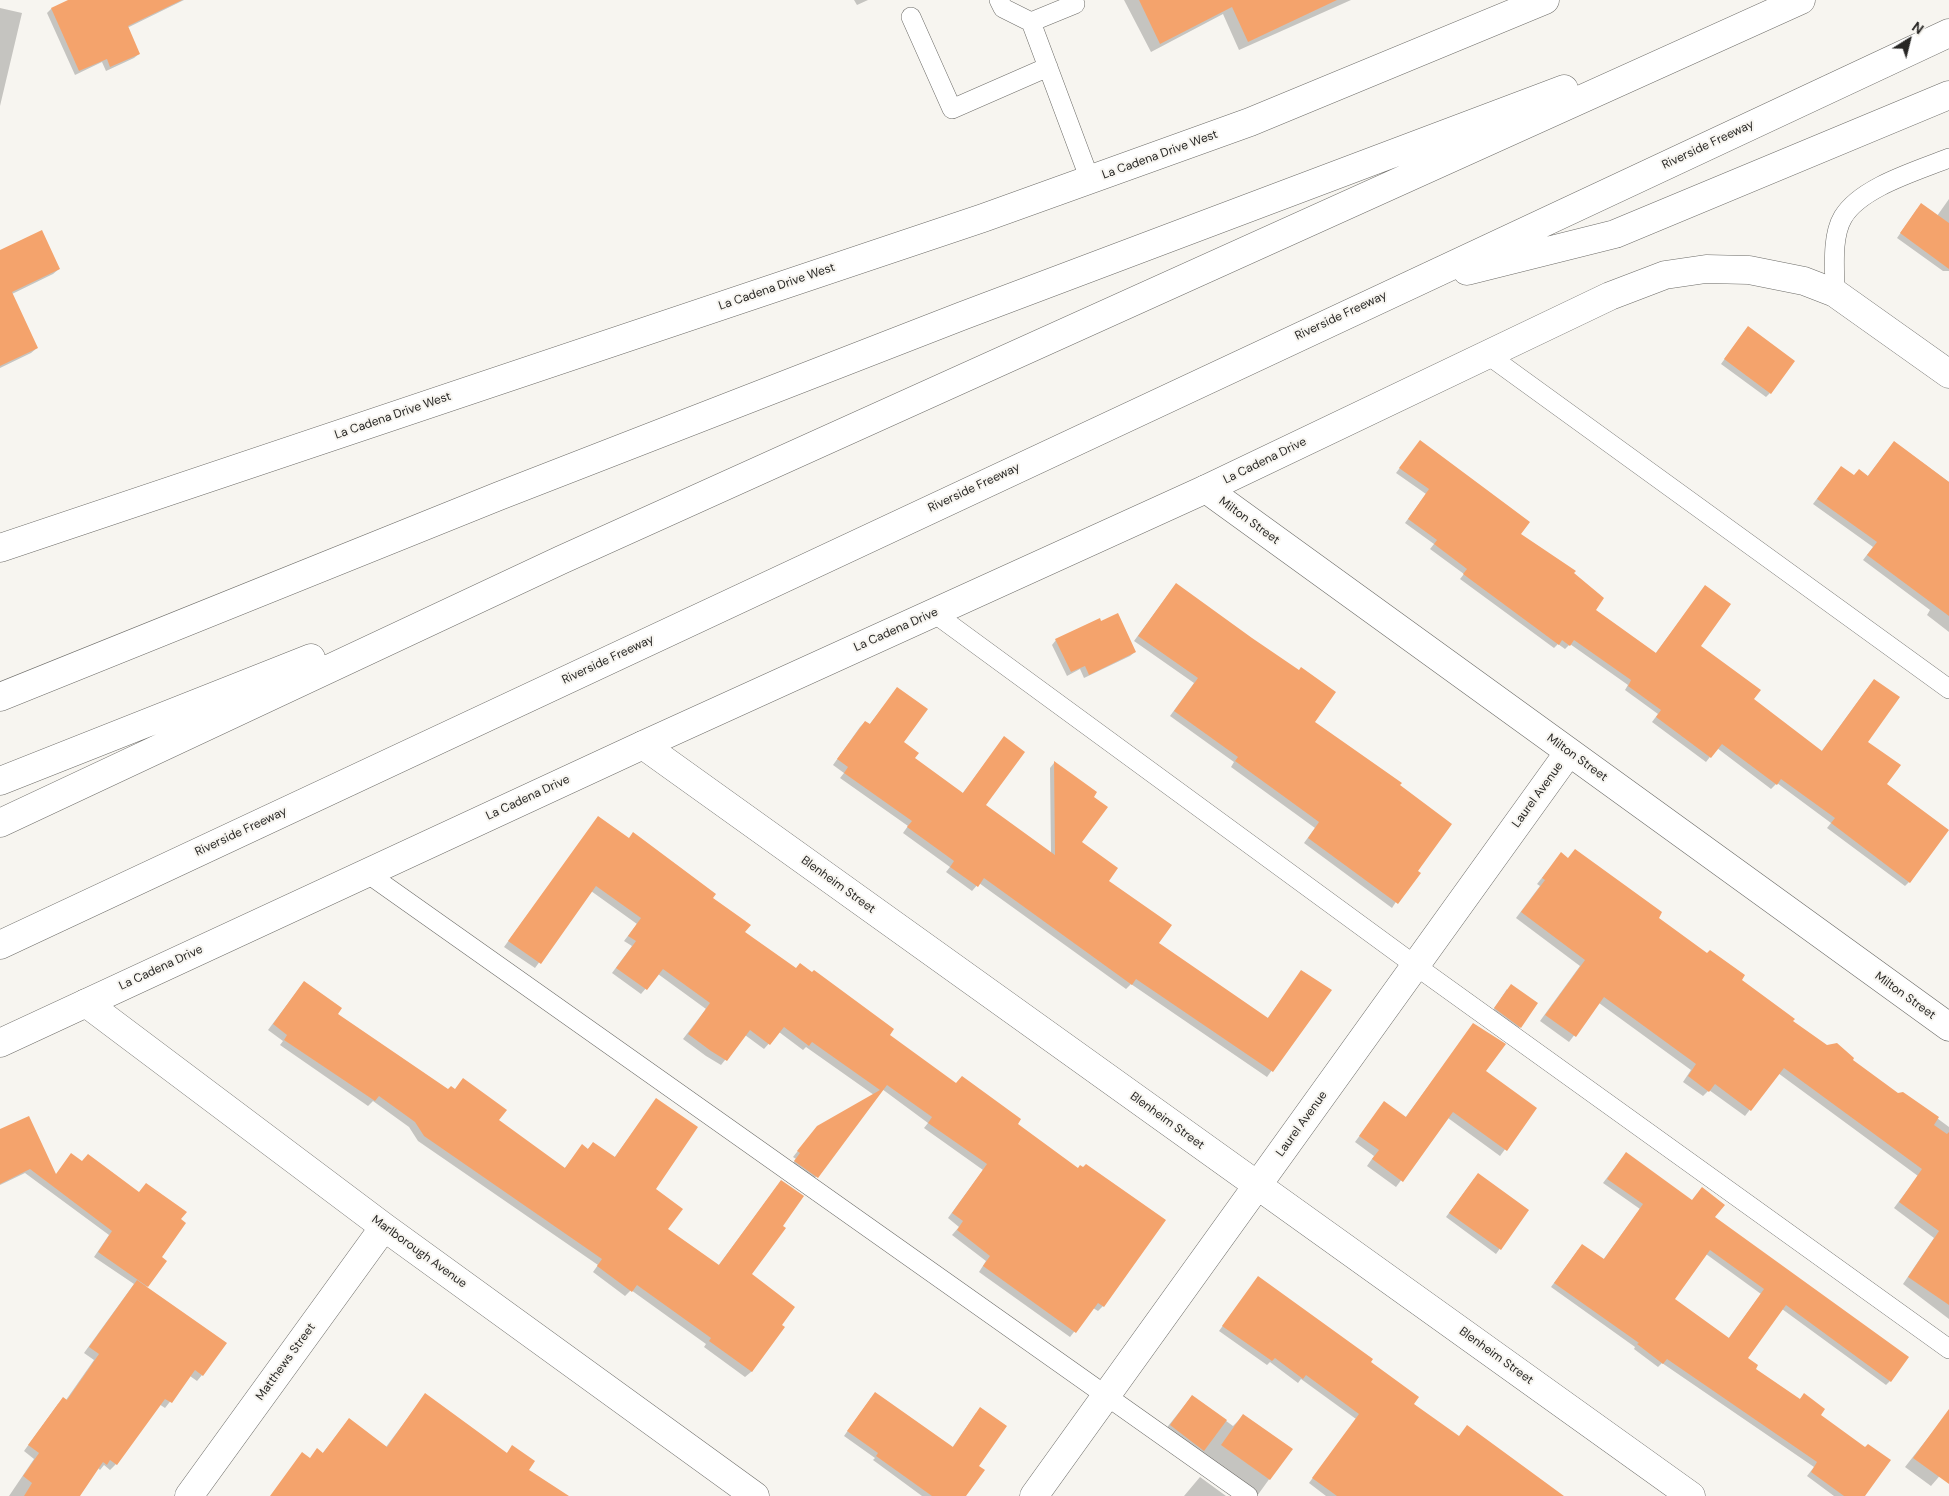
<!DOCTYPE html>
<html>
<head>
<meta charset="utf-8">
<style>
	body { margin:0 }
	#map { position:relative; width:1949px; height:1496px; overflow:hidden; background:#f7f5f0; font-family:"DM Sans",sans-serif }
	canvas { display:block }
	.north { position:absolute; left:1884px; top:15px; width:50px; height:50px; -webkit-text-stroke:4px #f7f5f0; paint-order:stroke; rotate:36deg; font-size:14px; font-weight:700; line-height:20px; text-align:center; color:#282725 }
	.north::after { content:''; display:block; margin:auto; width:18px; height:22px; background:#282725; clip-path:polygon(50% 0,100% 100%,50% 72%,0 100%) }
</style>
</head>
<body>
<div id="map">
<canvas width="1949" height="1496"></canvas>
<div class="north">N</div>
</div>
<script>
const ctx = document.querySelector('canvas').getContext('2d');
ctx.lineJoin = 'round';
function fillPath(path, color) {
  ctx.fillStyle = color;
  ctx.fill(path, 'evenodd');
}
function trace(path, color, width, dash) {
  ctx.strokeStyle = color;
  ctx.lineWidth = width;
  ctx.lineCap = dash ? 'butt' : 'round';
  ctx.setLineDash(dash || []);
  ctx.stroke(path);
}
function label(font, color, halo, rows, align = 'center') {
  ctx.font = font + ' "DM Sans",sans-serif';
  ctx.lineWidth = 4;
  ctx.setLineDash([]);
  ctx.textBaseline = 'middle';
  ctx.strokeStyle = halo;
  ctx.fillStyle = color;
  for (const [text, x, y, turn = 0] of rows) {
    ctx.save();
    ctx.translate(x, y);
    ctx.rotate((+turn || 0) * Math.PI / 180);
    ctx.textAlign = isNaN(turn) ? turn : align;
    if (halo) ctx.strokeText(text, 0, 0);
    ctx.fillText(text, 0, 0);
    ctx.restore();
  }
}
fillPath(new Path2D(`
	M72 0H184L127 28 139 54 134 58 106 71 102 62 75 75 47 13 51 9Z
	M854 0H868L857 5Z
	M1124 0H1351L1239 50 1223 14 1151 52Z
	M0 8 22 13 0 106Z
	M1949 199V271H1943L1897 238 1917 209 1937 216Z
	M0 252 59 269 53 274 12 294 37 348 31 353 0 368Z
	M1744 332 1770 393 1766 397 1721 364Z
	M1420 441 1519 534 1573 574 1594 610 1655 654 1705 587 1699 646 1753 700 1821 752 1870 685 1866 742 1885 785 1909 882 1905 886 1827 828 1831 823 1777 783 1771 789 1717 748 1706 762 1652 722 1658 714 1625 690 1628 685 1570 644 1565 649 1558 644 1554 648 1460 579 1464 574 1430 549 1434 544 1405 523 1426 494 1396 473Z
	M1894 442 1949 482V632L1927 615 1930 610 1863 560 1873 547 1813 504 1837 472 1854 476 1867 477Z
	M1176 584 1313 722 1398 785 1416 871 1392 908 1304 843 1315 828 1231 767 1234 762 1170 716 1194 683 1134 641Z
	M1056 640 1135 652 1130 656 1084 678 1080 669 1067 676 1052 645Z
	M897 689 902 742 913 759 962 794 1004 738 984 806 1051 854 1050 768 1054 763 1092 797 1081 843 1107 881 1157 943 1267 1019 1302 971 1330 990 1267 1077 1131 984 1126 989 979 883 972 891 946 872 950 867 903 833 908 826 840 778 844 773 833 765 860 727 865 722 869 725Z
	M598 818 711 898 744 932 956 1084 1078 1169 1165 1220 1103 1306 1098 1311 1093 1308 1070 1337 979 1272 986 1261 952 1235 959 1227 948 1218 983 1170 924 1128 928 1123 882 1089 812 1182 790 1167 796 1159 793 1157 817 1127 874 1095 806 1047 803 1050 779 1032 764 1049 745 1035 721 1065 706 1056 683 1039 706 1009 658 974 641 994 612 973 632 946 624 941 637 924 591 891 535 968 504 947Z
	M1561 854 1657 918 1826 1047 1851 1060 1897 1094 1903 1093 1949 1127V1319L1903 1284 1934 1238 1894 1208 1918 1176 1778 1073 1745 1116 1709 1090 1703 1096 1683 1082 1691 1070 1599 1003 1569 1042 1540 1021 1580 966 1516 918 1540 886 1537 884Z
	M304 982 336 1014 448 1091 498 1120 564 1169 582 1146 587 1150 593 1143 614 1158 657 1099 654 1189 667 1229 718 1266 781 1181 750 1274 783 1327 751 1372 745 1377 704 1347 706 1344 631 1290 625 1296 593 1272 598 1265 418 1141 409 1127 373 1101 368 1106 280 1045 283 1041 268 1030Z
	M1507 989 1520 1027 1516 1031 1491 1013Z
	M1474 1024 1484 1072 1535 1109 1500 1156 1448 1118 1396 1187 1367 1166 1374 1156 1355 1142 1384 1103 1405 1118Z
	M0 1131 160 1257 146 1288 202 1375 197 1381 190 1376 165 1408 159 1404 116 1464 110 1470 104 1465 100 1470 98 1468 78 1496H9L34 1459 24 1451 58 1404 66 1400 94 1360 84 1353 134 1284 94 1257 109 1235 25 1173 0 1185Z
	M1622 1158 1714 1218 1890 1381 1886 1385 1782 1309 1746 1358 1754 1369 1799 1400 1804 1395 1819 1416 1864 1496H1834L1807 1476 1814 1467 1662 1363 1658 1367 1634 1349 1635 1347 1551 1287 1578 1250 1603 1260 1640 1209 1603 1183ZM1706 1254 1761 1294 1728 1339 1673 1299Z
	M1474 1179 1527 1211 1496 1254 1446 1217Z
	M1254 1283 1369 1362 1413 1404 1458 1437 1562 1496H1326L1309 1483 1356 1419 1301 1379 1298 1383 1270 1362 1267 1365 1219 1331Z
	M425 1395 506 1454 513 1447 527 1470 566 1496H279L309 1459 322 1454 349 1419 386 1447Z
	M1192 1396 1233 1426 1243 1416 1291 1449 1257 1496H1246L1161 1435Z
	M871 1398 952 1448 976 1413 977 1466 963 1496H922L873 1460 875 1458 844 1436Z
	M1946 1415 1949 1417V1465L1931 1486 1905 1467Z
	M1200 1477 1226 1496H1184Z`), '#0003');
fillPath(new Path2D(`
	M68 0H182L128 26 140 54 110 67 107 59 79 71 51 8Z
	M1139 0H1337L1248 42 1232 7 1160 44Z
	M1921 203 1949 223V269L1900 233Z
	M42 230 60 269 12 292 38 348 0 366V250Z
	M1748 326 1795 361 1771 394 1724 359Z
	M1420 440 1530 522 1521 534 1576 571 1574 573 1604 598 1596 610 1656 653 1705 585 1731 604 1701 646 1761 690 1754 699 1822 751 1874 679 1900 697 1868 742 1901 765 1887 784 1949 830 1910 883 1831 823 1835 818 1781 779 1777 785 1722 744 1711 758 1656 717 1661 710 1628 686 1631 680 1574 640 1570 646 1562 640 1559 645 1463 574 1467 569 1434 544 1437 540 1408 519 1429 489 1399 468Z
	M1894 441 1949 482V616L1867 555 1877 542 1817 499 1841 466 1854 475 1859 469 1868 476Z
	M1176 583 1252 638 1299 670 1301 667 1336 692 1315 722 1402 783 1400 785 1452 824 1418 871 1421 873 1398 904 1308 838 1319 822 1235 761 1238 757 1174 711 1198 678 1138 636Z
	M1118 613 1136 652 1089 675 1085 666 1071 672 1055 639 1100 618 1101 621Z
	M897 687 928 709 904 742 919 753 915 758 963 793 1004 736 1025 752 986 805 1055 855 1054 761 1097 792 1094 797 1108 807 1082 842 1118 868 1109 881 1172 925 1159 943 1268 1018 1301 970 1332 990 1273 1072 1136 979 1132 985 984 878 978 887 950 867 954 861 907 827 912 821 844 773 848 767 837 759 865 721 870 724Z
	M598 816 629 838 633 832 716 894 713 898 751 925 745 932 796 968 800 963 812 972 814 970 894 1029 890 1035 956 1083 962 1076 1021 1119 1018 1124 1078 1168 1080 1165 1083 1167 1086 1164 1166 1220 1104 1307 1098 1303 1076 1333 983 1266 990 1256 957 1230 963 1221 952 1213 987 1164 928 1123 932 1117 887 1085 818 1178 794 1161 800 1153 797 1151 817 1126 880 1090 812 1042 809 1046 784 1027 770 1045 750 1030 727 1061 711 1051 688 1034 710 1003 663 969 647 990 616 968 636 941 628 936 641 918 596 886 541 964 508 941Z
	M1575 849 1662 912 1659 918 1707 953 1710 950 1745 975 1742 980 1795 1019 1793 1021 1827 1045 1837 1043 1854 1058 1853 1060 1898 1093 1903 1092 1939 1117 1934 1125 1947 1134 1949 1132V1305L1908 1277 1939 1231 1899 1202 1922 1169 1784 1068 1751 1111 1715 1084 1709 1092 1688 1076 1696 1064 1604 997 1576 1037 1545 1015 1585 960 1521 912 1545 880 1542 878 1561 852 1568 858Z
	M304 981 342 1008 338 1014 448 1089 451 1086 455 1089 463 1078 507 1110 499 1120 565 1168 582 1144 588 1149 593 1142 615 1157 656 1098 698 1127 656 1189 683 1209 668 1229 719 1265 781 1180 804 1196 783 1226 786 1228 752 1274 795 1307 782 1325 785 1327 752 1372 709 1341 711 1338 637 1285 632 1292 597 1266 602 1259 424 1136 415 1122 379 1096 375 1101 284 1040 287 1035 273 1024Z
	M1511 984 1538 1003 1521 1028 1494 1008Z
	M1473 1023 1506 1044 1486 1071 1537 1108 1507 1151 1453 1112 1403 1182 1372 1159 1379 1150 1359 1136 1384 1101 1406 1117Z
	M29 1116 56 1174 71 1153 82 1161 88 1154 139 1192 146 1183 187 1212 181 1219 186 1223 162 1257 167 1261 148 1287 98 1252 112 1231 30 1169 0 1184V1129Z
	M1626 1152 1692 1200 1702 1187 1725 1205 1715 1217 1909 1357 1891 1382 1786 1305 1748 1358 1758 1365 1756 1369 1800 1399 1804 1393 1825 1409 1821 1415 1865 1447 1868 1444 1891 1460 1865 1496H1844L1811 1472 1817 1462 1667 1359 1663 1364 1637 1344 1639 1343 1554 1283 1582 1244 1604 1259 1643 1204 1607 1179ZM1710 1250 1764 1289 1729 1338 1675 1299Z
	M1478 1173 1529 1210 1501 1250 1449 1213Z
	M1258 1276 1373 1359 1371 1362 1419 1397 1414 1404 1459 1436 1467 1425 1564 1496H1337L1312 1478 1359 1414 1306 1375 1303 1379 1275 1358 1272 1361 1222 1326Z
	M137 1280 227 1343 203 1376 195 1370 172 1403 165 1399 117 1465 110 1460 107 1465 103 1462 80 1496H24L32 1483 23 1476 39 1453 28 1445 63 1397 67 1400 99 1354 89 1347Z
	M875 1392 953 1447 980 1407 1007 1426 979 1466 985 1470 966 1496H932L876 1456 878 1453 847 1431Z
	M425 1393 507 1453 512 1445 535 1461 529 1470 569 1496H270L302 1452 310 1458 317 1448 323 1453 349 1418 387 1447Z
	M1192 1395 1227 1420 1204 1451 1170 1425Z
	M1949 1409V1484L1913 1458Z
	M1243 1414 1293 1449 1270 1480 1221 1445Z`), '#f4a36c');
const service = new Path2D(`
	M999 0 1003 8 1031 22
	M1075 4 1031 22 1090 180
	M911 17 952 109 1048 67
	M1835 293C1835 271 1831 237 1843 217 1861 187 1917 171 1949 158
	M1488 355 1949 689
	M934 613 1416 966 1949 1349
	M367 873 1248 1496`);
const minor = new Path2D(`
	M1206 489 1949 1027
	M643 745 1691 1496
	M86 1003 384 1227 755 1496
	M189 1496 384 1227
	M1034 1496 1569 752`);
const tertiary = new Path2D(`
	M0 1043 643 745 1206 489 1610 296 1665 275 1706 269 1749 270 1804 281 1835 293 1949 374`);
const secondary = new Path2D(`
	M0 548 983 218 1250 122 1545 0`);
const motorway = new Path2D(`
	M1467 271 1615 234 1949 95
	M0 697 499 496 962 316 1564 89
	M0 781 311 658
	M0 823 561 560 1801 0
	M0 945 1949 33`);
trace(service, '#6c6b67', 20);
trace(minor, '#6c6b67', 29);
trace(tertiary, '#6c6b67', 29);
trace(secondary, '#6c6b67', 29);
trace(motorway, '#6c6b67', 29);
trace(service, '#fff', 19);
trace(minor, '#fff', 28);
trace(tertiary, '#fff', 28);
trace(secondary, '#fff', 28);
trace(motorway, '#fff', 28);
label('12px', '#282725', '#f7f5f0', [
	["Riverside Freeway",1708,145,-25],
	["La Cadena Drive West",1160,155,-20],
	["La Cadena Drive West",777,287,-19],
	["Riverside Freeway",1341,316,-25],
	["La Cadena Drive West",393,416,-19],
	["La Cadena Drive",1265,461,-26],
	["Riverside Freeway",974,488,-25],
	["Milton Street",1249,521,36],
	["La Cadena Drive",896,630,-24],
	["Riverside Freeway",608,660,-25],
	["Milton Street",1577,758,36],
	["Laurel Avenue",1538,795,-54],
	["La Cadena Drive",528,798,-25],
	["Riverside Freeway",241,832,-25],
	["Blenheim Street",838,885,36],
	["La Cadena Drive",161,968,-25],
	["Milton Street",1905,996,36],
	["Blenheim Street",1167,1121,36],
	["Laurel Avenue",1302,1124,-54],
	["Marlborough Avenue",419,1252,36],
	["Blenheim Street",1496,1356,36],
	["Matthews Street",286,1362,-54]
]);
</script>
</body>
</html>
